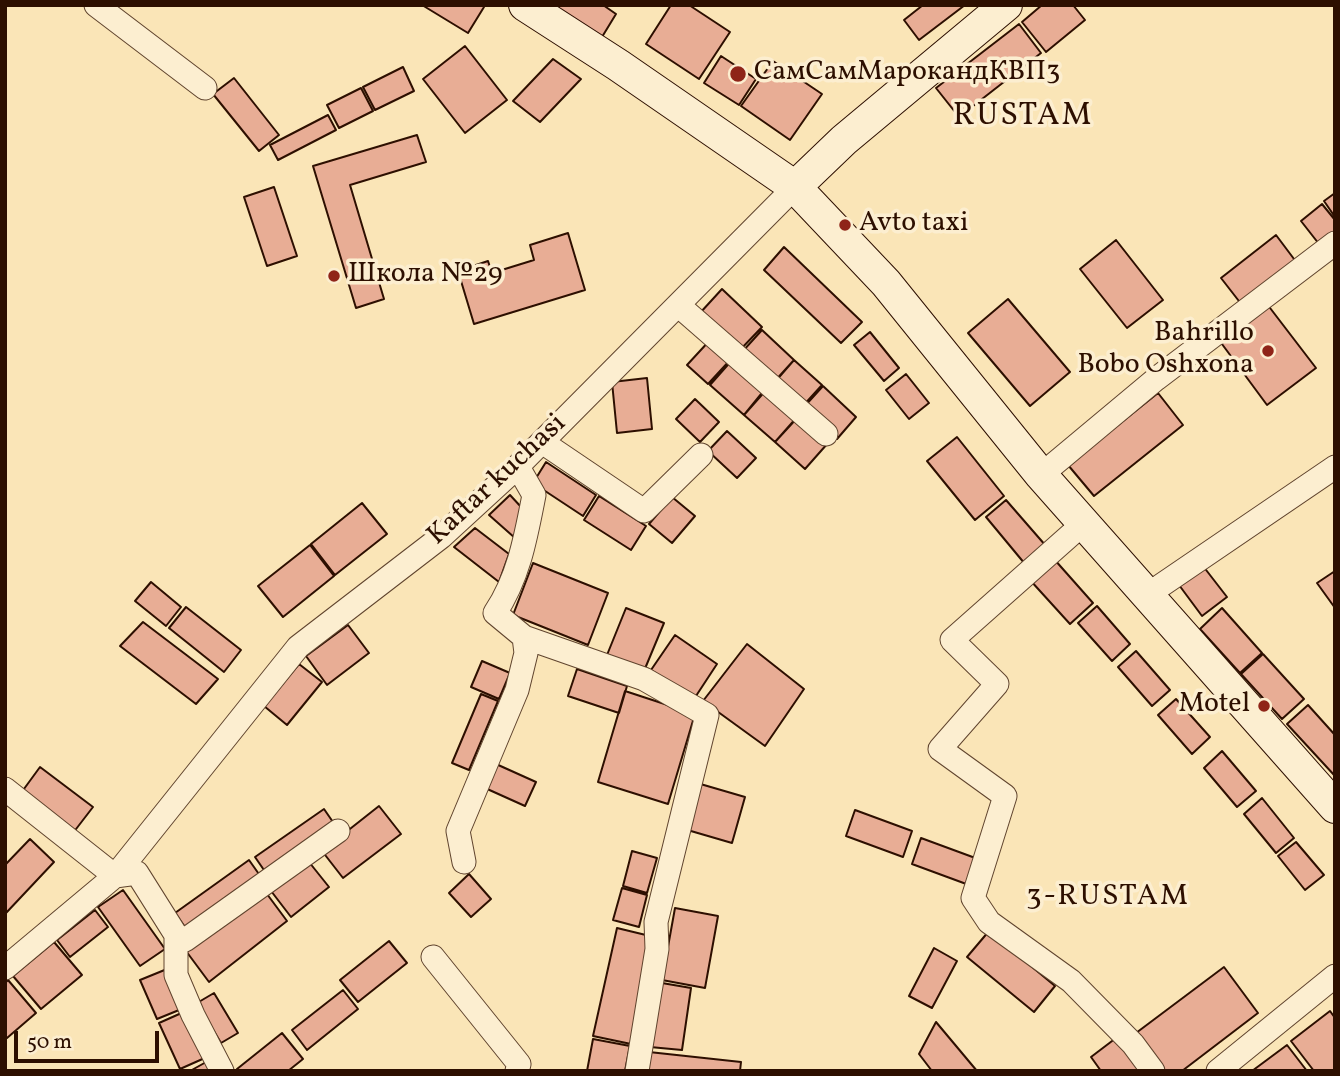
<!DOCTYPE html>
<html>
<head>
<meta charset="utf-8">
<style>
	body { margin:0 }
	#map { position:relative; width:1340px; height:1076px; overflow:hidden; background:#fae5b7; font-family:Vollkorn,serif }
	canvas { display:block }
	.frame { position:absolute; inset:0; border:7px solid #2d0f00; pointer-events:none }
	.scale { position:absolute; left:14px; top:1031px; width:145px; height:32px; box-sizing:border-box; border:4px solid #2d0f00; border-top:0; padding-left:9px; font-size:21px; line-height:24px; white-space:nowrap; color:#2d0f00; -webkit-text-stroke:5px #fceed0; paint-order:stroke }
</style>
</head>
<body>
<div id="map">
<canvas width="1340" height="1076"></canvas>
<div class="frame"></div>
<div class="scale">50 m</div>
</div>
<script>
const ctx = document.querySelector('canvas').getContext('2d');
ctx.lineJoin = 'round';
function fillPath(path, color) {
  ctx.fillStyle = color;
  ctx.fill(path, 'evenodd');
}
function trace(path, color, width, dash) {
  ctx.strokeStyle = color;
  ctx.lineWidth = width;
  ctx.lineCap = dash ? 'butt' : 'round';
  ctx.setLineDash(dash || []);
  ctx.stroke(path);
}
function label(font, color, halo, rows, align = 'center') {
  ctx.font = font + ' Vollkorn,serif';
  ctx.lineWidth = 7;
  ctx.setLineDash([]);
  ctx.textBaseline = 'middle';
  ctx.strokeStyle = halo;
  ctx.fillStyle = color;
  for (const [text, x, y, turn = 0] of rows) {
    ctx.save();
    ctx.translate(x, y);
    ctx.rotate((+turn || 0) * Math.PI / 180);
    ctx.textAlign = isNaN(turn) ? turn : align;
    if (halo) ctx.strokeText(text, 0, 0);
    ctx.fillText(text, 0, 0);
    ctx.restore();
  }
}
const building = new Path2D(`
	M422 5H482L484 7 468 33Z
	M552 5H603L616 14 602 37Z
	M671 5H689L730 32 699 79 646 44Z
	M923 5H965L919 40 904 20Z
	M1042 5H1073L1085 20 1046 52 1022 22Z
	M1019 24 1041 53 959 117 936 88Z
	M465 46 507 100 465 133 423 79Z
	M721 56 756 79 739 105 704 83Z
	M553 59 581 79 540 122 513 101Z
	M773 61 822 94 790 140 741 106Z
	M403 67 414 91 375 110 363 87Z
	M234 78 279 135 259 151 213 94Z
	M361 88 373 111 339 128 327 105Z
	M328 115 336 130 278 160 270 145Z
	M417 135 426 162 350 185 384 299 356 308 313 166Z
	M274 187 297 256 267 266 244 197Z
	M1335 193V217L1324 201Z
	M1322 204 1335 220V232L1319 244 1301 221Z
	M568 233 585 290 474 324 458 271 488 261 492 273 534 260 530 245Z
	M1276 235 1297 263 1242 305 1221 278Z
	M1116 240 1163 300 1127 328 1080 269Z
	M784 247 862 322 841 343 764 270Z
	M722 289 762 327 740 350 700 313Z
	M1008 299 1070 372 1030 406 968 333Z
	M1267 304 1316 368 1267 405 1219 340Z
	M762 330 794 360 774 382 742 352Z
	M870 332 899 368 884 381 854 345Z
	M711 339 732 358 708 384 687 365Z
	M733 359 766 388 744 415 710 385Z
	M794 360 822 385 802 407 774 383Z
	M906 374 929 403 909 419 886 390Z
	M647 378 652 429 617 433 612 382Z
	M823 386 856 417 837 439 803 408Z
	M767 389 798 416 775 442 744 415Z
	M1158 393 1183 425 1094 496 1068 465Z
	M695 399 719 422 700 442 676 419Z
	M798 417 828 443 805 469 775 442Z
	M727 431 756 458 737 478 708 451Z
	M957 437 1004 496 975 520 927 461Z
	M546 462 596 495 583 516 533 483Z
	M510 495 522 508 515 538 489 515Z
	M599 496 646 526 631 550 584 520Z
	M672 497 695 516 672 543 649 524Z
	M1006 500 1046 546 1025 564 986 517Z
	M362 503 387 534 335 575 311 544Z
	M475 528 509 554 499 582 454 547Z
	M310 545 334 576 283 617 258 586Z
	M1054 559 1093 603 1070 624 1030 580Z
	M533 563 608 593 588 645 513 615Z
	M1203 566 1227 597 1202 616 1179 585Z
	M1335 571V608L1317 583Z
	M151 582 181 607 166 626 135 601Z
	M1097 606 1130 644 1112 661 1078 623Z
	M186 607 241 650 224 672 169 628Z
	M626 608 664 623 644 671 607 655Z
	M1222 608 1262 653 1240 673 1200 629Z
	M143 622 218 679 196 704 120 646Z
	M348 625 369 653 327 685 306 656Z
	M675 635 717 664 694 699 651 670Z
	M747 644 804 689 765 746 703 701Z
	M1136 651 1170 690 1152 706 1118 667Z
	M1263 654 1304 699 1282 719 1241 674Z
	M482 661 510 673 499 699 471 687Z
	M299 664 322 682 287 725 264 706Z
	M577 669 627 686 619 713 568 696Z
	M625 691 695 714 668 804 598 782Z
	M481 694 498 701 469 770 452 763Z
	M1176 699 1210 737 1192 754 1158 715Z
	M1308 705 1335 735V776L1287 724Z
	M1222 751 1256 791 1237 807 1204 768Z
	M496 764 536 782 525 806 485 788Z
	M40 767 93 807 73 833 21 793Z
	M697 783 745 797 732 843 684 829Z
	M1262 798 1294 838 1276 853 1244 814Z
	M379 806 401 834 343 878 322 851Z
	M324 809 335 825 266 873 255 857Z
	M855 810 912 831 903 857 846 836Z
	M921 838 978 859 969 885 912 864Z
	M30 839 54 862 6 913 5 865Z
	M1296 842 1324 875 1305 890 1278 856Z
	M632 851 657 858 647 893 623 886Z
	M305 857 329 887 291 917 268 887Z
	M249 860 261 877 187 930 175 913Z
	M469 874 491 899 471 917 449 893Z
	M622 888 647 895 639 927 613 920Z
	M123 890 165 949 140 966 98 907Z
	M264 890 287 921 209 982 186 951Z
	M675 908 718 916 705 988 662 980Z
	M95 910 108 927 70 957 57 940Z
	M617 928 650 936 631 1044 593 1036Z
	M989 931 1055 986 1034 1012 967 957Z
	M389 941 407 963 358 1002 340 980Z
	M54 942 82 975 41 1009 13 976Z
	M934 948 957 961 932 1008 909 996Z
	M1224 967 1258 1013 1182 1071H1164L1136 1033Z
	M167 969 184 1008 157 1019 140 980Z
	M8 980 36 1013 7 1038 5 1036V983Z
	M662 983 691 988 682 1050 650 1047Z
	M343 990 358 1009 307 1050 292 1030Z
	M214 993 238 1033 221 1043 197 1003Z
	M186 1011 207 1057 180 1069 159 1023Z
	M1330 1011 1335 1018V1071H1314L1291 1041Z
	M936 1022 977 1071H932L919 1054Z
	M282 1033 303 1059 288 1071H238L237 1069Z
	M1116 1038 1140 1071H1101L1091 1057Z
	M593 1039 630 1046 625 1071H587Z
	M1287 1045 1307 1071H1252Z
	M649 1052 741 1062 740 1071H647Z
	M208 1061 213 1071H190Z`);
fillPath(building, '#e8ad95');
trace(building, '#2d0f00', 2);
const street = new Path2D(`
	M96 5 205 88
	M678 305 826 434
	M542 442 644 511 701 455
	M1041 475 1156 379 1335 243
	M1084 523 952 640 997 684 940 749 1005 796 973 898 989 922 1071 981 1133 1044 1153 1071
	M1147 595 1335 467
	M524 637 644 679 707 715 656 922 657 949 637 1071
	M5 789 115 876 137 873 176 935V975L193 1015 222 1071
	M464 862 458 831 517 690 526 653 524 637 495 613C519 577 526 536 534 495L518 467
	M176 935 185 940 338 831
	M433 957 519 1064 517 1071
	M5 968 115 876 298 647 441 537 514 470 795 187
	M1218 1071 1335 976`);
const secondary = new Path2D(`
	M525 5 618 65 795 187 886 283 1041 475 1335 807
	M795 187 844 140 1006 5`);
trace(street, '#60442e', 25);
trace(secondary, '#2d0f00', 34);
trace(street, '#fceed0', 23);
trace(secondary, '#fceed0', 32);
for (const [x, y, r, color] of [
	[738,74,9,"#8f2418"],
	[845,225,7,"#8f2418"],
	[334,276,7,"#8f2418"],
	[1268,351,7,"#8f2418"],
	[1264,706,7,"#8f2418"]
]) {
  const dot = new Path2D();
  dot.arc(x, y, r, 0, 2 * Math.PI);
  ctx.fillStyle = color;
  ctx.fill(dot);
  trace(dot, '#fceed0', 2.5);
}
label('28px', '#2d0f00', '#fceed0', [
	["СамСамМарокандКВП3",754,74],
	["Avto taxi",859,225],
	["Школа №29",348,276],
	["Bahrillo",1254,335,"right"],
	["Bobo Oshxona",1254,367,"right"],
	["Motel",1250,706,"right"]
], 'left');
label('28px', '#2d0f00', '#fceed0', [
	["Kaftar kuchasi",498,481,-43]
]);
ctx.letterSpacing = '2px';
label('30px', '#2d0f00', '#fceed0', [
	["3-RUSTAM",1108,898]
]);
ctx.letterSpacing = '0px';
ctx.letterSpacing = '2px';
label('32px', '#2d0f00', '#fceed0', [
	["RUSTAM",1023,118]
]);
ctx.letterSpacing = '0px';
</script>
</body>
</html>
